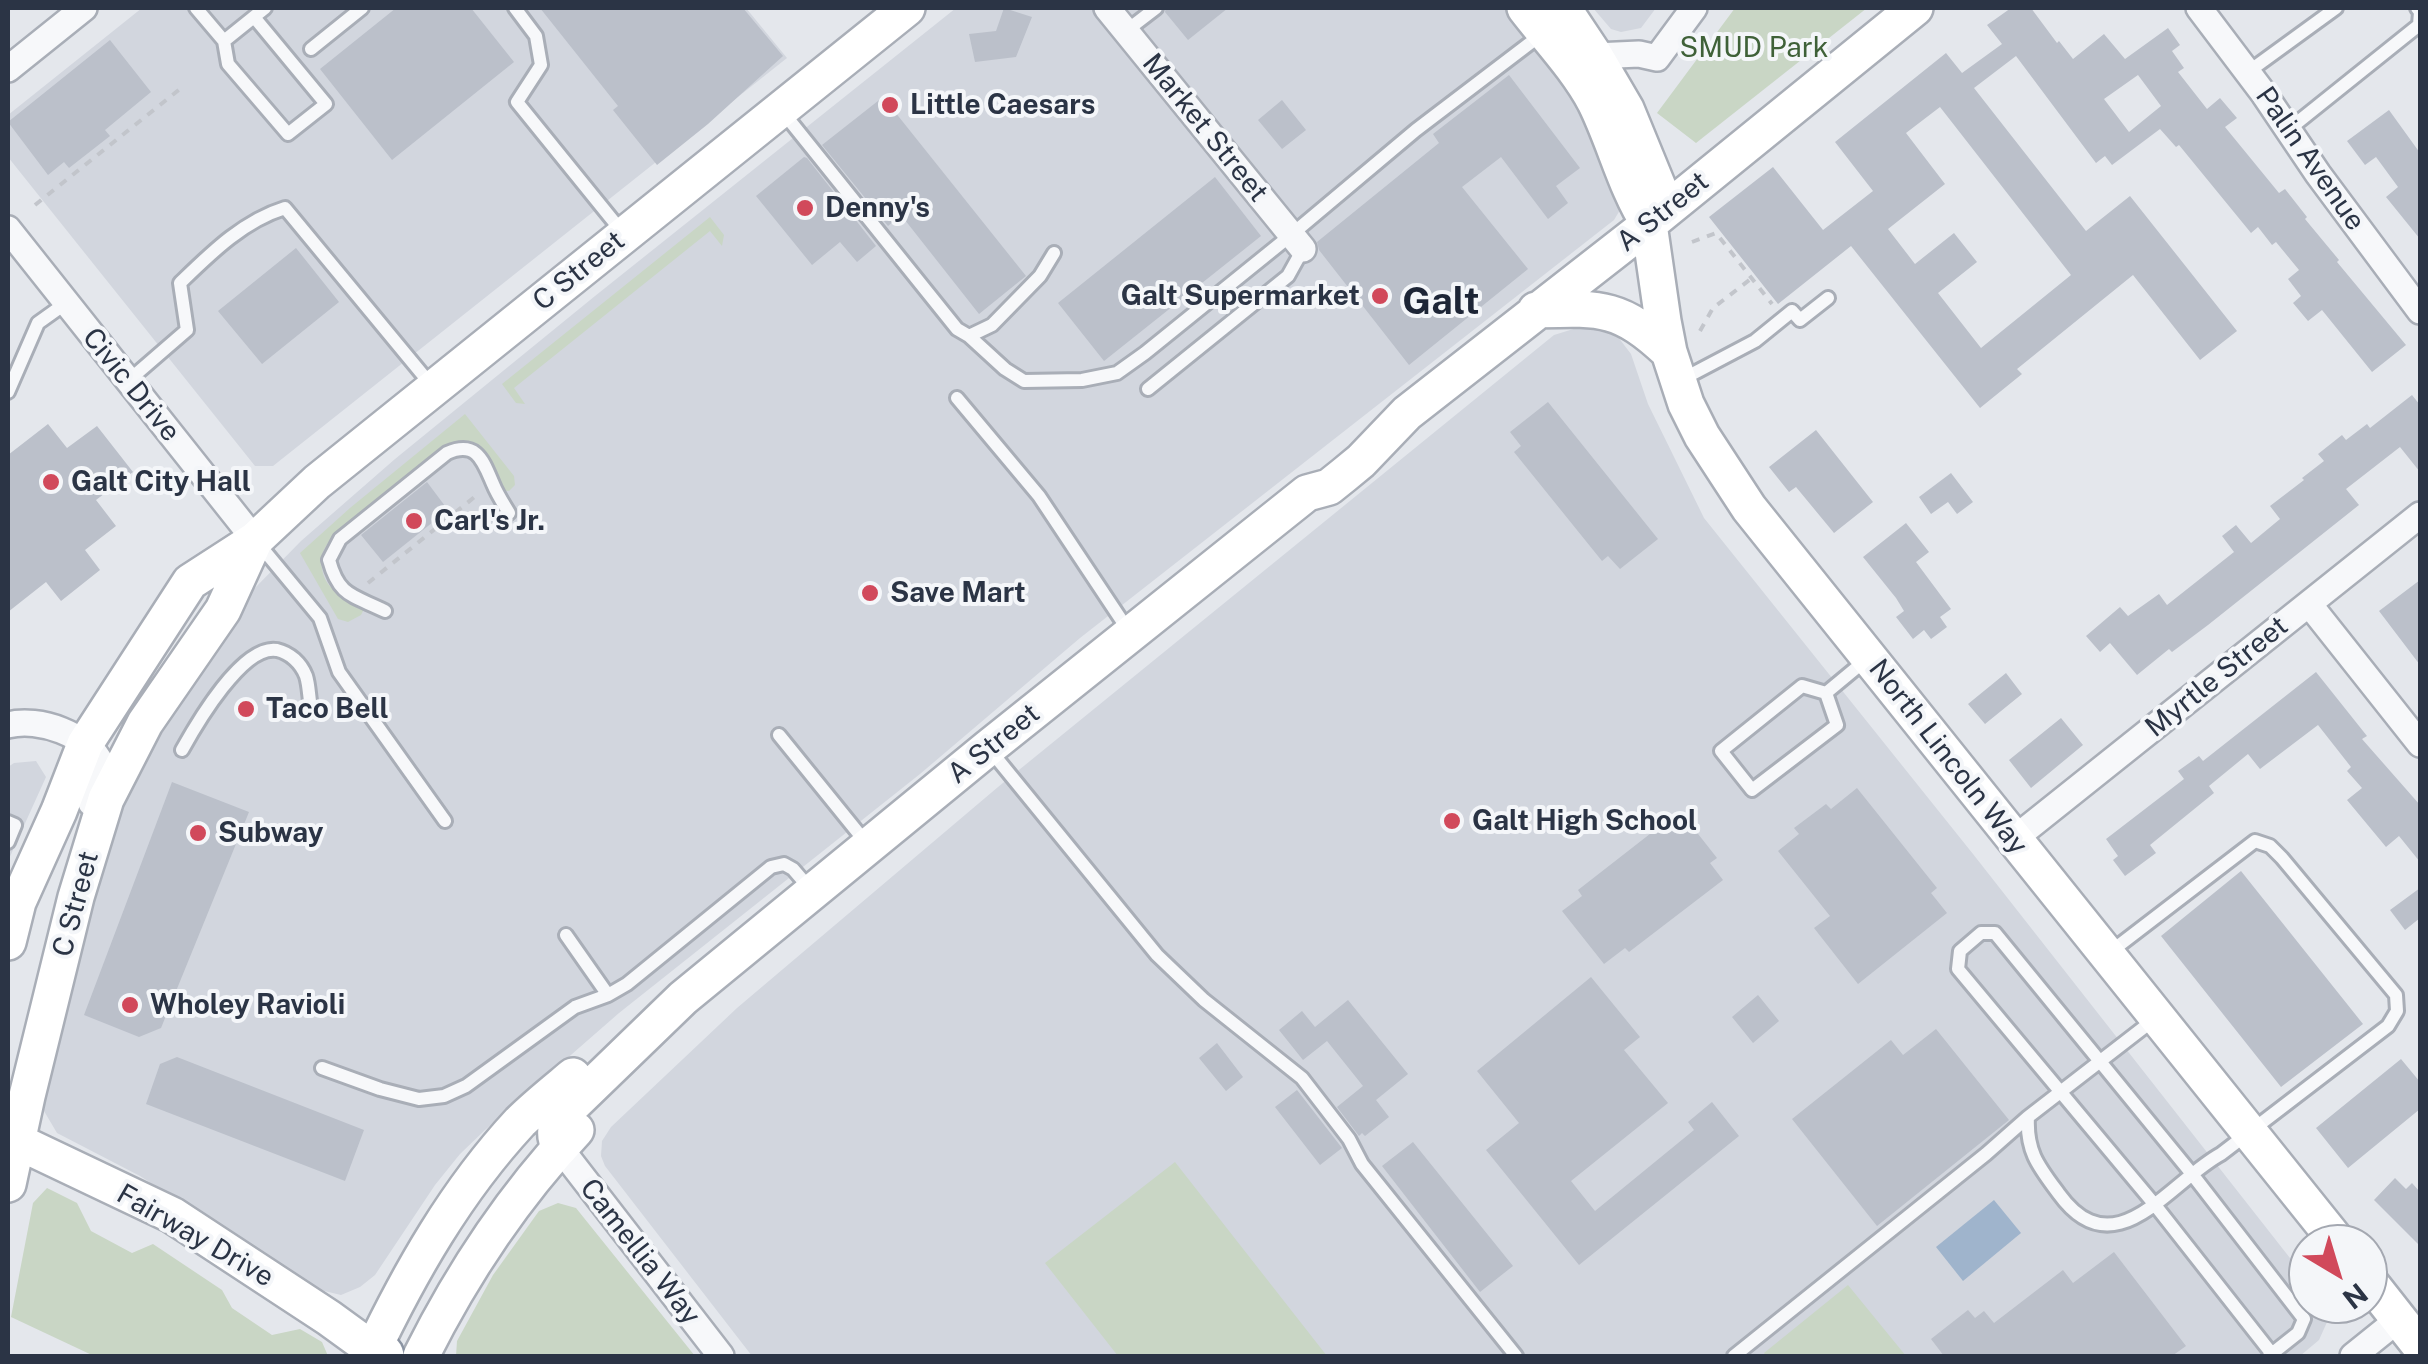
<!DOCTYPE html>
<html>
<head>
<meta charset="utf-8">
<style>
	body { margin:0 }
	#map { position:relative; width:2428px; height:1364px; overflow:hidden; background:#e4e7ec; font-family:"Public Sans",sans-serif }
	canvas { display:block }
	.frame { position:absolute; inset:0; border:10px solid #2b3445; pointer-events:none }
	.north { position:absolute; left:2288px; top:1224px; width:100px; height:100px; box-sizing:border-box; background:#f4f6f9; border:2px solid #a4a8b1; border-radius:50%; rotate:142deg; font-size:28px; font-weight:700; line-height:40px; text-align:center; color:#2b3445 }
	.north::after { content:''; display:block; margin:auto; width:35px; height:45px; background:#d1495b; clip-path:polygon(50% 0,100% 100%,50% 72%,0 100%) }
</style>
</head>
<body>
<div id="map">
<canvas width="2428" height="1364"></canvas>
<div class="frame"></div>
<div class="north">N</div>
</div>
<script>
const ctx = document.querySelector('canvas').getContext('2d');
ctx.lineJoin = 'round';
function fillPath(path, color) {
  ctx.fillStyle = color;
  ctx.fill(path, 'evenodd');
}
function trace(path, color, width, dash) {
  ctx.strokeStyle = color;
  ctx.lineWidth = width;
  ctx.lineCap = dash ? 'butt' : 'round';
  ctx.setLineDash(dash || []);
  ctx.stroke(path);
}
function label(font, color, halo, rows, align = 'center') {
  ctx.font = font + ' "Public Sans",sans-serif';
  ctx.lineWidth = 8;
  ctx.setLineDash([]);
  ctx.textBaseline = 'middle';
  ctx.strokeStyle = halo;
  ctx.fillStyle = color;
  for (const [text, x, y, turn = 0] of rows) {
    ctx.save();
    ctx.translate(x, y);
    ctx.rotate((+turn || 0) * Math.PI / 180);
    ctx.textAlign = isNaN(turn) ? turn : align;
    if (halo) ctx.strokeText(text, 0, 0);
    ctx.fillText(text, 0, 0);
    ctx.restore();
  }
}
fillPath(new Path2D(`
	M142 8H746L787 58 273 466H255L8 157V115Z
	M956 8H1507L1554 67 1596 126 1621 190 1620 210 1614 220 1080 638 920 774 619 1013 485 1130 460 1154 435 1185 375 1275 360 1287 341 1295 312 1288 140 1176 57 1133 44 1111 45 1094 68 983 116 811 141 760 223 628 252 591 301 541 395 459 595 296Z
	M1593 8H1656L1641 28 1621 32 1611 29Z
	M1583 326 1606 331 1618 337 1631 354 1648 404 1704 518 1973 854 2308 1281V1304H2326L2332 1311 2319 1340 2300 1356H752L605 1166 601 1156 602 1141 611 1127 737 1008 998 787 1554 335Z
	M36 761 46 777 8 861V767L14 763Z`), '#d2d6de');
fillPath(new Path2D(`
	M1735 8H1867L1696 143 1657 113Z
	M710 217 724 235 722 246 710 231 514 388 525 404 516 403 502 384Z
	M465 414 514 476 515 485 509 491H503C492 476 495 456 476 445 467 440 455 442 446 447 422 460 400 482 378 499 362 513 338 527 326 546 322 553 320 560 322 568 325 593 348 596 364 609L361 615 348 622 338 619 300 553 350 508Z
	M1175 1162 1327 1356H1118L1045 1263Z
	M47 1188 77 1203 91 1231 132 1253 153 1244 222 1290 232 1308 272 1335 300 1329 322 1342 328 1356H94L11 1317 33 1203Z
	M558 1203 576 1208 695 1356H456L457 1341 493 1275 539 1211Z
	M1848 1285 1906 1356H1766L1764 1353Z`), '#c9d6c5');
fillPath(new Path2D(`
	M1994 1200 2021 1233 1963 1281 1936 1247Z`), '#9fb4cc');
fillPath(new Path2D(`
	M396 8H471L514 62 392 160 320 69Z
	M540 8H743L783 56 708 124 657 165 613 110 618 106Z
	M1004 8 1032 17 1016 57 975 62 969 34 996 31Z
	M1166 8H1228L1188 40 1165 12Z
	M2011 8H2031L2057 43 2059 41 2073 59 2104 34 2125 59 2168 28 2180 45 2172 51 2184 68 2178 72 2207 109 2220 98 2237 118 2225 127 2279 193 2285 189 2307 217 2305 219 2339 260 2337 262 2406 345 2372 372 2322 310 2308 321 2293 303 2301 296 2288 279 2299 270 2276 242 2272 245 2258 227 2251 233 2179 145 2176 147 2160 129 2112 165 2105 156 2096 163 2016 56 1974 88 2086 231 2130 196 2237 331 2200 360 2133 275 2017 369 2022 374 1980 408 1851 246 1778 304 1709 217 1773 167 1823 230 1873 191 1835 142 1946 53 1962 73 2002 44 1987 25ZM2138 75 2161 106 2129 132 2104 99ZM1940 107 2071 275 1981 348 1938 293 1977 262 1954 233 1915 264 1888 229 1945 184 1906 133Z
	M110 40 151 92 105 130 110 136 69 168 64 162 48 175 8 122Z
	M1509 75 1580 168 1556 186 1568 203 1548 219 1501 157 1462 187 1528 269 1409 365 1319 250 1317 242 1439 143 1433 134Z
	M883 97 1026 276 979 314 901 215 888 226 822 145Z
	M1282 100 1306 130 1282 149 1258 120Z
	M2389 110 2420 153V239L2386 197 2398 187 2376 157 2365 165 2347 141Z
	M804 157 807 158 876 246 857 262 840 242 812 265 756 196Z
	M1215 177 1261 236 1104 361 1058 303Z
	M296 248 339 302 262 364 218 311Z
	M2412 395 2420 405V472L2400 447 2346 489 2359 505 2208 625 2172 652 2169 649 2137 675 2110 643 2100 652 2086 636 2120 607 2128 616 2159 594 2167 605 2234 552 2222 536 2236 525 2251 543 2280 519 2270 506 2304 480 2302 478 2324 461 2318 454 2342 435 2346 440 2367 424 2370 428Z
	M1548 402 1658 539 1620 569 1608 556 1602 561 1514 452 1521 446 1510 432Z
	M48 424 67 448 97 426 133 472 96 500 116 526 85 550 100 570 61 601 46 582 8 612V455Z
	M1816 430 1873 502 1834 533 1796 487 1789 492 1769 467Z
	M1951 473 1973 502 1957 514 1948 502 1931 514 1919 497Z
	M427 482 448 510 383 562 361 535Z
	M1906 523 1929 552 1916 562 1951 609 1940 617 1947 627 1931 639 1924 630 1913 639 1896 617 1904 611 1896 598 1863 557Z
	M2420 580V665L2379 611Z
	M2316 672 2367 736 2362 739 2420 805V862L2399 836 2386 847 2347 800 2362 788 2347 771 2351 767 2318 725 2260 769 2248 754 2209 786 2214 793 2150 845 2156 853 2125 876 2113 860 2118 856 2106 839 2184 779 2178 771 2199 756 2203 761Z
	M2006 673 2022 694 1985 724 1968 704Z
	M2061 718 2083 745 2031 788 2009 760Z
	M172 782 249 812 161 1028 139 1037 84 1015Z
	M1857 788 1937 888 1931 893 1947 913 1858 984 1814 928 1830 916 1778 851 1799 834 1794 828 1826 804 1831 809Z
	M1673 816 1684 831 1691 825 1717 858 1710 863 1723 880 1629 952 1625 948 1604 964 1562 911 1582 896 1578 890Z
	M2241 871 2363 1024 2281 1087 2161 936Z
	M2420 888V918L2405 930 2390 910Z
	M1591 977 1640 1037 1624 1050 1668 1103 1571 1181 1595 1211 1694 1130 1688 1122 1712 1102 1739 1136 1579 1265 1486 1150 1519 1123 1477 1071Z
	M1758 995 1779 1021 1753 1043 1732 1017Z
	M1348 1000 1408 1074 1376 1100 1389 1117 1365 1136 1362 1133 1359 1136 1337 1107 1363 1086 1327 1041 1303 1060 1279 1030 1302 1011 1315 1027Z
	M1936 1029 2009 1120 1877 1226 1792 1119 1891 1040 1903 1055Z
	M1217 1043 1243 1077 1226 1091 1199 1058Z
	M177 1057 364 1130 345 1181 146 1104 160 1064Z
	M2401 1059 2420 1082V1109L2348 1168 2316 1128Z
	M1297 1090 1342 1148 1320 1165 1275 1107Z
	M1413 1142 1513 1266 1480 1292 1382 1166Z
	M2395 1178 2406 1189 2412 1183 2420 1192V1246L2374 1200Z
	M2114 1252 2186 1346 2172 1356H1944L1931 1339 1968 1310 1975 1318 1984 1311 1994 1323 2063 1270 2073 1283Z`), '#bbc0ca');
const lane = new Path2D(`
	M196 8 224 41 265 8
	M515 8 536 36 541 65 517 102 623 233
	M1126 31 1156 8
	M224 41 228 64 288 134 326 104 254 17
	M311 49 362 8
	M2248 72 2336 8
	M782 111 957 329 969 336 992 325 1040 276 1054 253
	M2288 130 2419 25 2420 12 2417 8
	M969 336 1005 369 1024 381 1082 380 1117 373 1145 353 1291 235 1416 130 1542 34
	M128 381 187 330 180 283C211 253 243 221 285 208L432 386
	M1679 381 1755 341 1792 311 1800 320 1828 298
	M1148 389 1288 276 1303 249
	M8 392 38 323 66 303
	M957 398 1039 496 1130 633
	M258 543 320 618 339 672 445 821
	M385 611C353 595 339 597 329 560L340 539 447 453C477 440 483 461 493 484 497 494 503 503 509 513
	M1826 693 1837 725 1752 790 1721 751 1802 686 1826 693 1867 659
	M779 735 868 845
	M182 750C197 723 243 644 277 650 290 653 301 663 306 676 309 685 309 698 311 707
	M990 750 1157 955 1204 1000 1302 1078 1349 1139 1362 1164 1516 1356
	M8 822 15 825 8 842
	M566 935 608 995
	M2109 953 2255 841 2270 846 2282 858 2396 995 2397 1011 2388 1026 2221 1154C2169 1182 2115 1271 2059 1194 2039 1167 2026 1152 2028 1117L2156 1018
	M322 1068 380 1089 419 1099 444 1096 466 1086 575 1007 608 995 627 984 771 867 784 864 793 869 811 890
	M1734 1356 1986 1154 2028 1117
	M2269 1356 2298 1333 2304 1319 2192 1174 1995 933H1981L1960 951 1958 969 2155 1205 2272 1354`);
const street = new Path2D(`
	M1107 8 1303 249
	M2199 8 2264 94 2318 174 2420 311
	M1595 56 1639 54 1657 58 1694 8
	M8 69 84 8
	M8 229 255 540
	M2309 604 2420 744
	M8 725C39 717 88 734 102 765L91 803
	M2014 839 2420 515
	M560 1148 721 1356
	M2353 1356 2399 1319`);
const secondary = new Path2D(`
	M1525 8C1548 38 1577 68 1595 102 1615 142 1625 187 1649 224
	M1563 8 1595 56 1626 109 1658 187 1649 224 1663 321 1669 352 1686 404 1702 436 1749 508 2339 1244
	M1536 310C1601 308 1620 306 1669 352
	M8 942 18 902 59 811 85 744 190 582 255 540 317 482 907 8
	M8 1137 172 1215 329 1318 373 1350
	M560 1148C553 1135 555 1127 562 1115L683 998 988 748 1307 493 1329 487 1344 475 1361 461 1407 413 1649 224 1915 8
	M8 1184 27 1096 76 897 106 799 145 723 223 610 255 540
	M2368 1280 2420 1346
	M370 1356C410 1272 456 1191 520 1122 536 1106 555 1091 573 1076
	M421 1356C461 1276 514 1196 576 1130`);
const highway = new Path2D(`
	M373 1350 381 1356`);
trace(lane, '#a9aeb7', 18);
trace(street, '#a9aeb7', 30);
trace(secondary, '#a9aeb7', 40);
trace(highway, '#8b94a3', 50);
trace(new Path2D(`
	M35 205 180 89
	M1692 242 1716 233 1772 304
	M1700 331 1713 308 1752 278
	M368 583 477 495`), '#c2c5cb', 4, [8, 8]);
trace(lane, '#f7f8fa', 12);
trace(street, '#f7f8fa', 25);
trace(secondary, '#fff', 35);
trace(highway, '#fff', 45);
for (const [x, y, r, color] of [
	[890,105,10,"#d1495b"],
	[805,208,10,"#d1495b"],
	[1380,296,10,"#d1495b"],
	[51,482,10,"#d1495b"],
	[414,521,10,"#d1495b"],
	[870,593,10,"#d1495b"],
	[246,709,10,"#d1495b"],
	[1452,821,10,"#d1495b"],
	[198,833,10,"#d1495b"],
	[130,1005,10,"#d1495b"]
]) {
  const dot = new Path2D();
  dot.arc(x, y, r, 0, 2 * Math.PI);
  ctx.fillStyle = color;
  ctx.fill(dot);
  trace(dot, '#f4f6f9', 4);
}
label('28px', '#3f6138', '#f4f6f9', [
	["SMUD Park",1754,48]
]);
label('bold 28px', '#2b3445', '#f4f6f9', [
	["Little Caesars",910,105],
	["Denny's",825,208],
	["Galt Supermarket",1360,296,"right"],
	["Galt City Hall",71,482],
	["Carl's Jr.",434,521],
	["Save Mart",890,593],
	["Taco Bell",266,709],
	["Galt High School",1472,821],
	["Subway",218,833],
	["Wholey Ravioli",150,1005]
], 'left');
label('28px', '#2b3445', '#f4f6f9', [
	["Market Street",1205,128,51],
	["Palin Avenue",2310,159,55],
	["A Street",1663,212,-39],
	["C Street",579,271,-39],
	["Civic Drive",131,385,51],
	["Myrtle Street",2217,677,-39],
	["A Street",994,744,-39],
	["North Lincoln Way",1948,757,52],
	["C Street",76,904,-75],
	["Fairway Drive",195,1236,30],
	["Camellia Way",640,1252,52]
]);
label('bold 38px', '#1d2536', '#f4f6f9', [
	["Galt",1441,302]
]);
</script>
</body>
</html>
